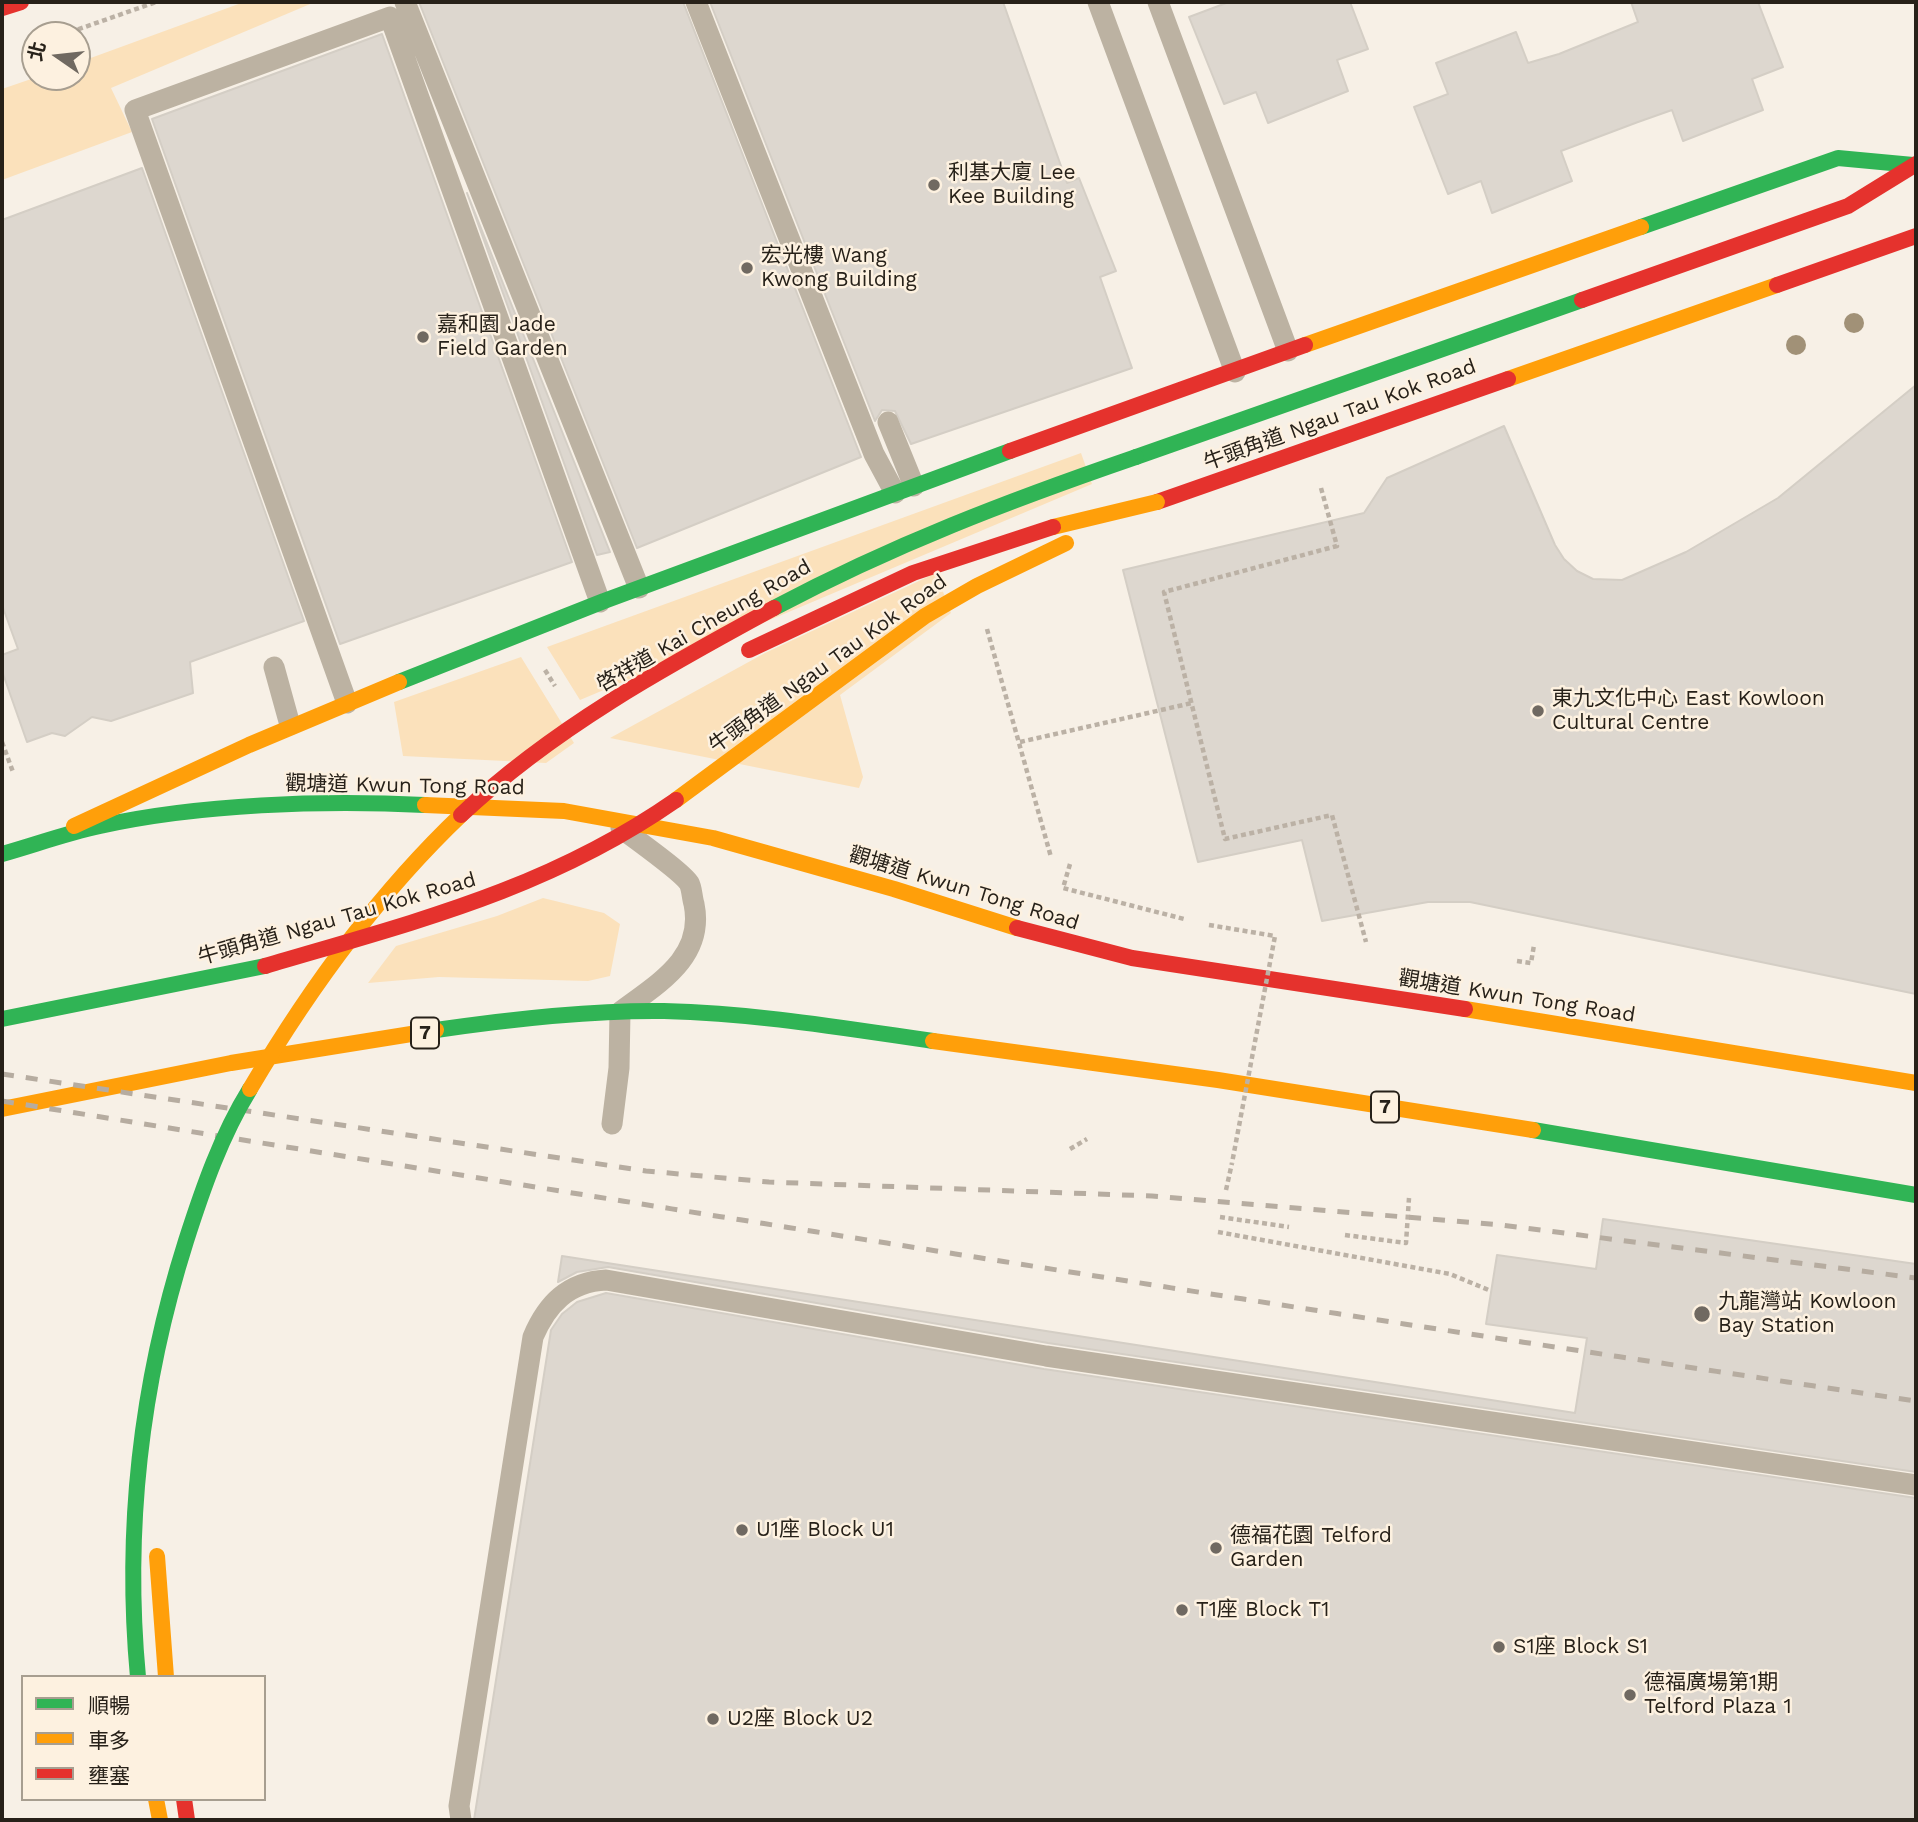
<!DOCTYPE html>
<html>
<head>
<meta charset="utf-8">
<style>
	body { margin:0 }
	#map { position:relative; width:1918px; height:1822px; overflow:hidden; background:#f7f0e6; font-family:"Work Sans","Noto Sans TC",sans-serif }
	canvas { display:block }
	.frame { position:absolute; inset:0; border:4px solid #272119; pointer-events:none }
	.legend { position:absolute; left:21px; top:1675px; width:245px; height:126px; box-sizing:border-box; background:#fdf1e0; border:2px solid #a79e90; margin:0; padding:9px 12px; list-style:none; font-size:21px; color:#272119 }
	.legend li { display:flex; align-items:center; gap:14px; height:35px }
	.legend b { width:35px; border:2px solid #a79e90 }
	.north { position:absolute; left:21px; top:21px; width:70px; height:70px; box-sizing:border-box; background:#fdf1e0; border:2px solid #a79e90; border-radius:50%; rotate:284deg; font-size:19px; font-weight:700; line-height:28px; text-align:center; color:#272119 }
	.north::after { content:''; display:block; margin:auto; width:24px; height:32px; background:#706961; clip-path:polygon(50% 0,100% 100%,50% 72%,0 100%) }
</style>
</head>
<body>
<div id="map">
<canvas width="1918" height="1822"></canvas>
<div class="frame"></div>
<ul class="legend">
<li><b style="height:9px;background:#30b455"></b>順暢</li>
<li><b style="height:9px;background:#ff9f0a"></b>車多</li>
<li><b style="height:9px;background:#e5322d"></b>壅塞</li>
</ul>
<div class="north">北</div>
</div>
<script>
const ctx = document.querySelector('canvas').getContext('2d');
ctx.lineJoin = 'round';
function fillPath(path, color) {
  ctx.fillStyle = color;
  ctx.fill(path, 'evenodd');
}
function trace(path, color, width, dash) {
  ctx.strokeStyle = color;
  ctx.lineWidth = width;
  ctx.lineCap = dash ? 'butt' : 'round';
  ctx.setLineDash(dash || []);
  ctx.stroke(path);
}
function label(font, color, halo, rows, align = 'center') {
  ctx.font = font + ' "Work Sans","Noto Sans TC",sans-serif';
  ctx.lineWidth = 5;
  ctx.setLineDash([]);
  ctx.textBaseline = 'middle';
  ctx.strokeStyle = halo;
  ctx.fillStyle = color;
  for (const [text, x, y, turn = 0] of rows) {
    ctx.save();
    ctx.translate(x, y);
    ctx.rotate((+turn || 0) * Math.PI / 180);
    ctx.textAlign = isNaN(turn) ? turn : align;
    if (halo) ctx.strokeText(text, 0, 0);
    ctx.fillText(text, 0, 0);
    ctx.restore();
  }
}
fillPath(new Path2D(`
	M244 2H315L111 88 132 132 2 180V89L37 77H77V63Z
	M1081 453 1092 484 580 700 547 647Z
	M936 573 951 613 840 695 863 777 859 788 610 738 765 653Z
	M521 657 574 743 546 763 403 756 394 702Z
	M543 898 604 913 620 924 610 976 588 981 439 977 368 983 396 946 497 916Z`), '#fbe1bb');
const building = new Path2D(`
	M419 2H683L861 457 637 548Z
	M710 2H1003L1067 183 1079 178 1116 271 1100 277 1132 368 911 444 895 411 882 410 875 421Z
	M1229 2H1350L1368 49 1337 60 1348 91 1268 123 1256 92 1224 104 1189 17Z
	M1631 2H1758L1783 67 1752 79 1763 110 1683 141 1672 110 1638 122 1561 151 1572 181 1492 213 1481 181 1448 194 1414 107 1448 94 1436 63 1516 32 1528 63 1559 54 1638 22Z
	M382 34 572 562 340 644 152 119Z
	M142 168 304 621 190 662 193 693 111 721 92 717 65 736 52 733 27 742 2 671V655L18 649 2 605V220Z
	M467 193 610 552 597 555Z
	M1916 385V994L1470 902H1428L1322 921 1302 840 1198 862 1123 570 1364 513 1387 478 1504 426 1555 545 1564 559 1577 571 1593 579 1622 580 1686 552 1778 498Z
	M1603 1219 1916 1264V1472L1048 1343 608 1267 577 1272 558 1282 562 1256 1575 1413 1587 1338 1486 1324 1489 1305 1497 1255 1596 1269Z
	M606 1293 1044 1369 1916 1498V1820H474L551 1330 562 1314 577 1302Z`);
fillPath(building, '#ddd7cf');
trace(building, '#d4cec5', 2);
trace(new Path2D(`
	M62 35 156 2
	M1321 488 1337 546 1164 592 1225 839 1332 815 1366 942
	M987 629 1051 857
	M545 670 555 686
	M2 742 13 772
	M1020 742 1192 703
	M1070 864 1063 888 1184 919
	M1517 961 1531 963 1534 945
	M1070 1149 1087 1139
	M1226 1190 1232 1163
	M1220 1217 1289 1227
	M1218 1232 1450 1274 1491 1291
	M1345 1235 1406 1243 1409 1198`), '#bbb1a5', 4.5, [5, 3.5]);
trace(new Path2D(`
	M405 2 639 588
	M696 2 874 454 895 493
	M1098 2 1235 372
	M1158 2 1288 351
	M888 422 914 486
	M274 667 290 725
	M347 703 135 110 390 17 600 602
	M612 1124 619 1068 620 1012C657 984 705 958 694 904 692 898 692 888 689 883 681 871 635 839 621 828
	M461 1820 459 1806 533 1337C547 1304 568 1282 606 1280L1046 1356 1916 1485`), '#bcb2a2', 21);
trace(new Path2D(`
	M1641 227 1838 158 1913 165
	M1136 457 1582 300
	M399 682 604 601 1010 451
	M2 854C34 845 67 833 100 826 200 804 322 800 425 805
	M2 1019 265 966
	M436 1030C511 1019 588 1010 664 1011 754 1013 843 1028 933 1041
	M1533 1130 1916 1195`), '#30b455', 16);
trace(new Path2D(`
	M1305 345 1641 227
	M1508 379 1777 285
	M425 805 564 811 713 838 894 889 1017 928
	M74 826 249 745 399 682
	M1465 1009 1916 1083
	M933 1041 1218 1080 1533 1130
	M2 1109 231 1063 436 1030
	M156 1799 160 1820`), '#ff9f0a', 16);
trace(new Path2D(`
	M2 8 21 2
	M1777 285 1916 236
	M1582 300 1848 206 1916 164
	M1010 451 1305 345
	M1157 502 1508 379
	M1017 928 1132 958 1465 1009
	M184 1799 187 1820`), '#e5322d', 16);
trace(new Path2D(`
	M2 1074 646 1171 769 1182 1152 1196 1501 1225 1916 1278
	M2 1101C639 1204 1277 1307 1916 1401`), '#b6aca0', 5, [12, 12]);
trace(new Path2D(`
	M1209 925 1275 936 1232 1163`), '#bbb1a5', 4.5, [5, 3.5]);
trace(new Path2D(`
	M774 608C893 545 1008 501 1136 457
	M138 1677C124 1528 141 1383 186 1241 203 1188 221 1136 250 1089`), '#30b455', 16);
trace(new Path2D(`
	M1053 527 1157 502
	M676 800 925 616 977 586 1066 543
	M250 1089C309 989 377 895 461 815
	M157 1556 166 1677`), '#ff9f0a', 16);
trace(new Path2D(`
	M749 650 913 573 1053 527
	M461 815C552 729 665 667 774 608
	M265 966C413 922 547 890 676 800`), '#e5322d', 16);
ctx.fillStyle = '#a19177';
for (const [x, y] of [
	[1854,323],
	[1796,345]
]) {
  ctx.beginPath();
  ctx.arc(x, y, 10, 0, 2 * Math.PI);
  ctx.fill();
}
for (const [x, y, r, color] of [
	[934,185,7,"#706961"],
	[747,268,7,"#706961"],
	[423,337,7,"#706961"],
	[1538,711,7,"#706961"],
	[1702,1314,9,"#706961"],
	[742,1530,7,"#706961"],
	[1216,1548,7,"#706961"],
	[1182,1610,7,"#706961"],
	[1499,1647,7,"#706961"],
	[1630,1695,7,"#706961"],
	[713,1719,7,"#706961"]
]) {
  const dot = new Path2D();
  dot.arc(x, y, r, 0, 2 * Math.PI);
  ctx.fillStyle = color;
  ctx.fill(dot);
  trace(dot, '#fdf1e0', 2.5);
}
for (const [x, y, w] of [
	[425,1033,28],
	[1385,1107,28]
]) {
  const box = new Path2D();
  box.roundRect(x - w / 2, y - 15.5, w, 31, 5);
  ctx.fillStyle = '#fdf1e0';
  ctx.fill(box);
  trace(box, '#272119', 2);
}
label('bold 19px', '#272119', null, [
	["7",425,1033],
	["7",1385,1107]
]);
label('21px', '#272119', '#fdf1e0', [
	["利基大廈 Lee",948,173],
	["Kee Building",948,197],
	["宏光樓 Wang",761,256],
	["Kwong Building",761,280],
	["嘉和園 Jade",437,325],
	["Field Garden",437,349],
	["東九文化中心 East Kowloon",1552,699],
	["Cultural Centre",1552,723],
	["九龍灣站 Kowloon",1718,1302],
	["Bay Station",1718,1326],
	["U1座 Block U1",756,1530],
	["德福花園 Telford",1230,1536],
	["Garden",1230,1560],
	["T1座 Block T1",1196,1610],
	["S1座 Block S1",1513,1647],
	["德福廣場第1期",1644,1683],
	["Telford Plaza 1",1644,1707],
	["U2座 Block U2",727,1719]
], 'left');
label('21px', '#272119', '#fdf1e0', [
	["牛頭角道 Ngau Tau Kok Road",1340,415,-20],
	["啓祥道 Kai Cheung Road",704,626,-30],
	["牛頭角道 Ngau Tau Kok Road",828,664,-36],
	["觀塘道 Kwun Tong Road",405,786,1],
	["觀塘道 Kwun Tong Road",964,889,17],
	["牛頭角道 Ngau Tau Kok Road",337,919,-16],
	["觀塘道 Kwun Tong Road",1517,997,9]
]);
</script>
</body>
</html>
